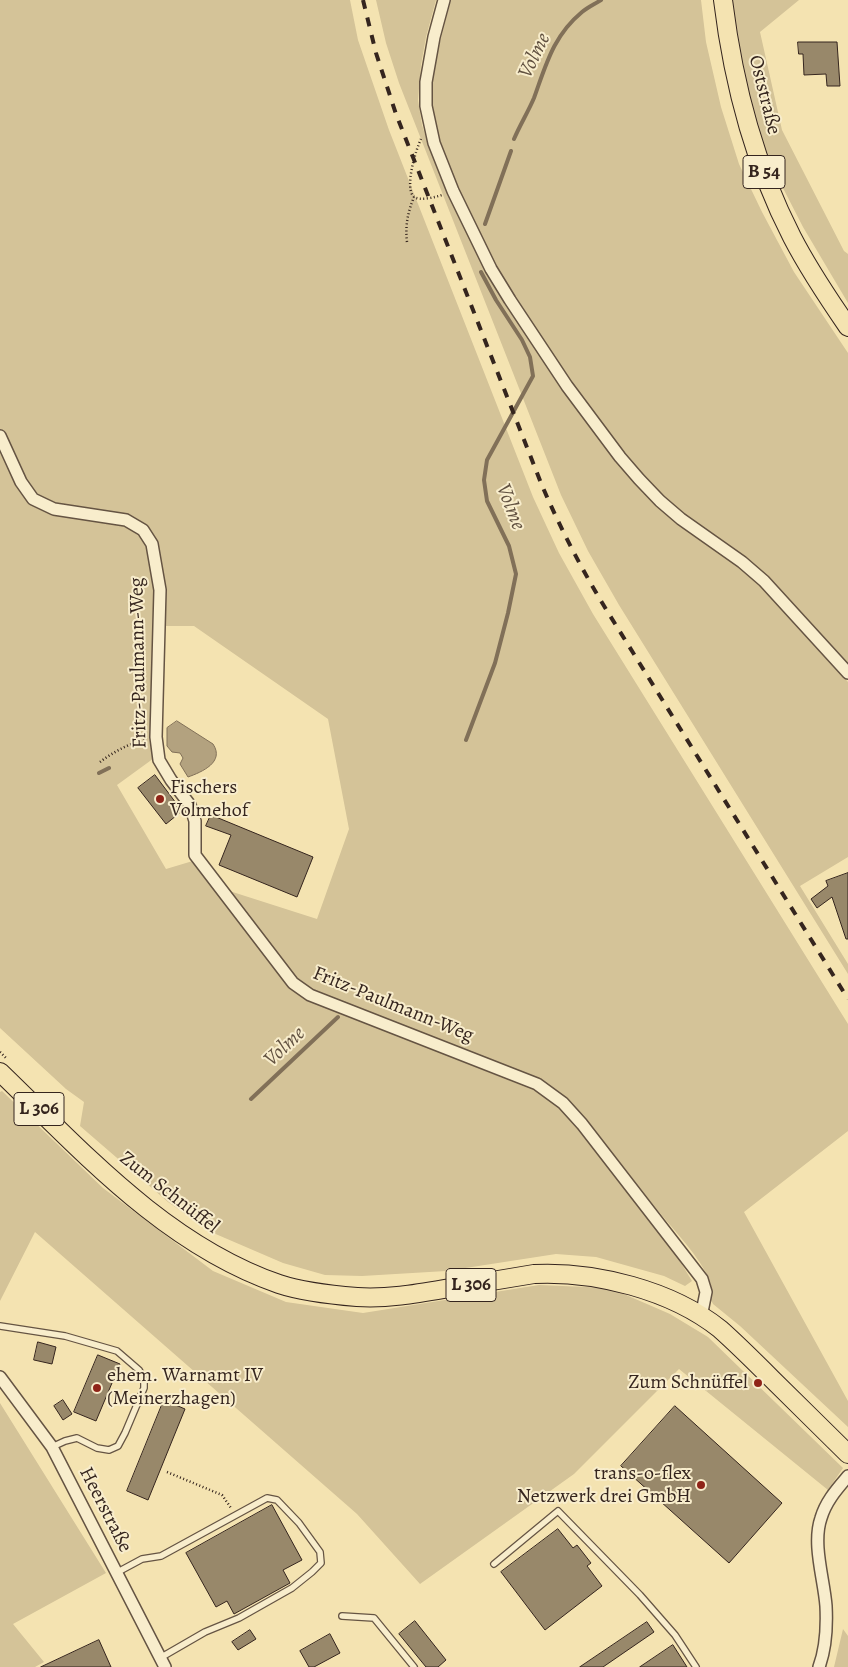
<!DOCTYPE html>
<html>
<head>
<meta charset="utf-8">
<style>
	body { margin:0 }
	canvas { display:block; background:#f4e3b1 }
</style>
</head>
<body>
<canvas width="848" height="1667"></canvas>
<script>
const ctx = document.querySelector('canvas').getContext('2d');
ctx.lineJoin = 'round';
function fillPath(path, color) {
  ctx.fillStyle = color;
  ctx.fill(path, 'evenodd');
}
function trace(path, color, width, dash) {
  ctx.strokeStyle = color;
  ctx.lineWidth = width;
  ctx.lineCap = dash ? 'butt' : 'round';
  ctx.setLineDash(dash || []);
  ctx.stroke(path);
}
function label(font, color, halo, rows, align = 'center') {
  ctx.font = font + ' Alegreya,serif';
  ctx.lineWidth = 4;
  ctx.setLineDash([]);
  ctx.textBaseline = 'middle';
  ctx.strokeStyle = halo;
  ctx.fillStyle = color;
  for (const [text, x, y, turn = 0] of rows) {
    ctx.save();
    ctx.translate(x, y);
    ctx.rotate((+turn || 0) * Math.PI / 180);
    ctx.textAlign = isNaN(turn) ? turn : align;
    if (halo) ctx.strokeText(text, 0, 0);
    ctx.fillText(text, 0, 0);
    ctx.restore();
  }
}
fillPath(new Path2D(`
	M0 0H350L358 40 389 130 533 497 559 553 593 614 848 1024V1131L744 1212 848 1401V1427L740 1326 713 1304 711 1300C712 1294 712 1288 710 1281 699 1256 677 1234 660 1213 628 1173 598 1130 560 1097L351 1017 538 1092 564 1111 586 1133 678 1258 692 1281 685 1286 664 1276 596 1257 556 1254 446 1271 362 1276 325 1275 283 1263 211 1232 168 1202 80 1126 84 1102 66 1089 0 1028ZM164 626H194L328 719 349 829 317 919 217 887 196 860 166 869 117 785 161 753Z
	M376 0H436L426 37 421 65 418 100 422 125 430 150 467 234 491 280 562 387 621 467 648 497 678 524 741 569 764 590 848 682V857L800 886 848 964V974L619 605 588 551 561 495 399 83 386 43Z
	M451 0H701L706 42 721 107 739 164 762 212 794 272 848 353V665L770 579 681 512 651 485 626 455 570 380 512 296 477 231 453 174 439 138 433 110 432 85 437 54Z
	M732 0H799L760 32 782 130 844 251 848 254V303L803 227 765 153 741 74Z
	M2 1091 103 1188 213 1271 286 1302 363 1313 539 1285 610 1288 670 1314 708 1337 843 1468 828 1490 679 1369 574 1474 420 1584 357 1514 35 1232 0 1301V1092Z
	M0 1403 106 1573 13 1624 44 1662 35 1667H0Z
	M843 1629 848 1636V1667H834Z`), '#d4c398');
const water = new Path2D(`
	M177 721 213 744C225 762 202 772 188 777L180 764 183 758 180 753 172 752 167 746V728Z`);
fillPath(water, '#b3a27f');
trace(water, '#817058', 1);
trace(new Path2D(`
	M514 139C520 125 528 112 534 98 546 65 553 36 582 12 588 7 595 4 601 0
	M485 224 511 151
	M466 740 495 663 508 613 516 574 509 546 487 501 484 480 487 460 533 376 530 357 522 340 496 300 481 272
	M99 773 109 768
	M251 1099 338 1017`), '#817058', 4);
const building = new Path2D(`
	M798 42H837L840 86H827L826 74 804 75 803 54H799Z
	M155 775 182 811 166 824 138 788Z
	M211 815 313 857 297 897 219 865 231 835 206 826Z
	M848 873V939H846L832 897 817 908 811 899 828 886 826 881Z
	M38 1342 56 1347 52 1364 34 1360Z
	M98 1355 120 1364 96 1421 74 1412Z
	M63 1400 72 1414 63 1420 54 1406Z
	M164 1400 185 1409 148 1500 127 1491Z
	M675 1406 782 1503 729 1563 621 1466Z
	M272 1505 302 1560 283 1570 290 1583 234 1614 227 1601 216 1607 186 1553Z
	M558 1529 573 1548 577 1545 591 1563 587 1566 602 1586 545 1630 501 1572Z
	M415 1621 446 1660 438 1667H426L399 1634Z
	M647 1622 654 1632 603 1667H580Z
	M250 1630 256 1639 238 1650 232 1642Z
	M330 1634 340 1653 314 1667H309L300 1651Z
	M99 1640 111 1667H41Z
	M673 1645 687 1667H640Z`);
fillPath(building, '#98886a');
trace(building, '#35251e', 1);
const lane = new Path2D(`
	M0 1326 65 1336 117 1351 139 1370 144 1379V1388L125 1433 118 1446 109 1450 97 1448 77 1438 65 1441 52 1447
	M494 1564 558 1511 640 1595 675 1635 696 1667
	M116 1573 142 1559 161 1556 267 1498 277 1500 299 1523 320 1552 321 1563 312 1572 292 1588 239 1618 205 1632 160 1658
	M342 1616 374 1618 414 1667`);
const street = new Path2D(`
	M444 0 434 37 426 82V106L434 143 453 191 491 269 510 300 567 386 620 457 639 479 660 501 681 519 742 562 764 581 848 673
	M0 436 21 482 33 499 54 509 126 520 143 530 152 544 160 590 156 737 159 760 171 780 190 805 195 821V855L293 983 310 995 537 1084 563 1103 582 1124 702 1279 706 1292 701 1317
	M0 1377 52 1447 165 1667
	M819 1667C826 1648 827 1626 826 1606 824 1579 812 1544 821 1518 826 1501 837 1489 848 1476`);
const primary = new Path2D(`
	M723 0C733 82 754 163 792 237 808 268 828 298 848 327
	M0 1072C83 1152 166 1245 279 1284 303 1292 332 1295 357 1297 386 1299 415 1294 444 1289 474 1284 504 1279 534 1274 595 1271 671 1290 720 1329 738 1345 755 1362 772 1379 797 1404 823 1429 848 1454`);
trace(lane, '#655443', 8);
trace(street, '#655443', 14);
trace(primary, '#35251e', 20);
trace(new Path2D(`
	M421 139C416 149 404 188 414 197 420 201 436 197 442 195
	M407 242C405 225 408 212 414 197
	M100 762C113 752 129 744 145 739
	M0 1052 6 1058
	M167 1472 222 1495 231 1508`), '#35251e', 2.5, [1, 2.5]);
trace(lane, '#f8edcc', 5.5);
trace(street, '#f8edcc', 11);
trace(primary, '#f4e3b1', 18);
trace(new Path2D(`
	M363 0 376 53 396 114 541 483C560 528 583 572 609 614L848 999`), '#35251e', 4, [9, 9]);
for (const [x, y, r, color] of [
	[160,799,5,"#8f2418"],
	[758,1383,5,"#8f2418"],
	[97,1388,5,"#8f2418"],
	[701,1485,5,"#8f2418"]
]) {
  const dot = new Path2D();
  dot.arc(x, y, r, 0, 2 * Math.PI);
  ctx.fillStyle = color;
  ctx.fill(dot);
  trace(dot, '#f8edcc', 2);
}
for (const [x, y, w] of [
	[764,172,42],
	[39,1109,50],
	[471,1285,50]
]) {
  const box = new Path2D();
  box.roundRect(x - w / 2, y - 16.5, w, 33, 4);
  ctx.fillStyle = '#f8edcc';
  ctx.fill(box);
  trace(box, '#35251e', 1);
}
label('bold 19px', '#35251e', null, [
	["B 54",764,172],
	["L 306",39,1109],
	["L 306",471,1285]
]);
label('20px', '#35251e', '#f8edcc', [
	["Oststraße",764,95,76],
	["Fritz-Paulmann-Weg",139,663,-91],
	["Fritz-Paulmann-Weg",393,1005,22],
	["Zum Schnüffel",169,1193,38],
	["Heerstraße",105,1510,63]
]);
label('20px', '#35251e', '#f8edcc', [
	["Fischers",170,788],
	["Volmehof",170,811],
	["ehem. Warnamt IV",107,1376],
	["(Meinerzhagen)",107,1399],
	["Zum Schnüffel",748,1383,"right"],
	["trans-o-flex",691,1474,"right"],
	["Netzwerk drei GmbH",691,1497,"right"]
], 'left');
label('italic 21px', '#615140', '#f8edcc', [
	["Volme",535,56,-64],
	["Volme",510,507,69],
	["Volme",285,1047,-43]
]);
</script>
</body>
</html>
